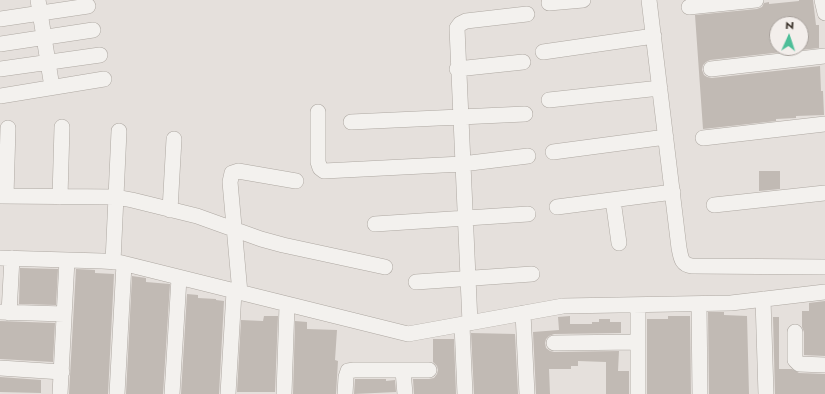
<!DOCTYPE html>
<html>
<head>
<meta charset="utf-8">
<style>
	body { margin:0 }
	#map { position:relative; width:825px; height:394px; overflow:hidden; background:#e5e0dc; font-family:Jost,sans-serif }
	canvas { display:block }
	.north { position:absolute; left:769px; top:16px; width:40px; height:40px; box-sizing:border-box; background:#f3eeeb; border:1px solid #a9a29d; border-radius:50%; rotate:3deg; font-size:11px; font-weight:700; line-height:16px; text-align:center; color:#393028 }
	.north::after { content:''; display:block; margin:auto; width:14px; height:18px; background:#4dbe98; clip-path:polygon(50% 0,100% 100%,50% 72%,0 100%) }
</style>
</head>
<body>
<div id="map">
<canvas width="825" height="394"></canvas>
<div class="north">N</div>
</div>
<script>
const ctx = document.querySelector('canvas').getContext('2d');
ctx.lineJoin = 'round';
function fillPath(path, color) {
  ctx.fillStyle = color;
  ctx.fill(path, 'evenodd');
}
function trace(path, color, width, dash) {
  ctx.strokeStyle = color;
  ctx.lineWidth = width;
  ctx.lineCap = dash ? 'butt' : 'round';
  ctx.setLineDash(dash || []);
  ctx.stroke(path);
}
fillPath(new Path2D(`
	M799 0H813L816 25H819V48L710 60 706 62 703 65 702 70 704 75 707 77 712 78 820 66 821 91H823L824 115 796 116V118L776 119V121L703 129 695 15 757 9 762 7 764 3 769 2V4L799 1ZM777 24H802L803 48H777Z
	M759 171H780V189L759 191Z
	M20 268 58 269 56 305 19 304Z
	M76 269 95 270V273L114 274 108 394H69Z
	M132 276 146 278V282L170 284 163 394H126Z
	M187 294 198 295V298L216 299V300L224 301 219 394H181Z
	M825 301V356L804 355V332L802 327V311H809V303Z
	M708 312H724V315L747 316 749 394H709Z
	M264 316H278L275 392H237L241 320 263 321Z
	M570 316V324H592V322H599V319H610V322H621V333L554 334 549 336 546 339 545 343 546 348 550 351 554 352 619 351 618 371H629V394H606V362L578 361V366H571V369H549L550 394H536L533 332 559 330 558 317Z
	M668 316H690L691 394H647V319H668Z
	M773 317H779V369H792L799 373 825 374V394H775Z
	M0 321 55 323 53 362 0 359Z
	M295 321 307 322V329L337 330 335 360 338 361 336 394H293Z
	M471 333 515 334 518 394H474Z
	M433 339H454L456 394H414L413 379H429L434 378 437 374 438 370 437 366 433 362Z
	M0 377 41 380V393L0 392Z
	M355 379H386V381L395 380 396 392 354 394Z`), '#c1bab4');
const street = new Path2D(`
	M38 0 52 87
	M649 0 679 248C681 257 681 265 692 266L825 267
	M822 0 825 13
	M549 3 583 0
	M689 7 756 0
	M0 19 88 6
	M0 44 93 30
	M543 52 654 36
	M0 69 100 55
	M457 69 523 62
	M711 69 825 56
	M0 96 104 79
	M549 100 660 88
	M318 112V162L320 168 324 171 462 164 528 156
	M351 122 525 114
	M703 138 825 124
	M553 152 666 137
	M0 196 116 197 132 200 197 216 261 239 283 245 385 267
	M6 196 8 128
	M60 197 62 127
	M613 200 619 243
	M714 205 825 193
	M557 207 673 192
	M170 210 174 139
	M375 224 528 214
	M0 258 102 261 118 262 408 334 563 306 731 303 825 292
	M113 262 119 131
	M416 282 532 274
	M240 293 230 182 232 173 238 171 296 181
	M763 299 766 394
	M699 304 700 394
	M0 312 64 314
	M9 313 12 258
	M523 313 527 394
	M470 323 457 28 460 24 466 21 527 14
	M462 325 465 394
	M795 332V360L799 364 825 365
	M554 343 638 342
	M0 368 62 372
	M403 371 405 394
	M60 394 67 260
	M117 394 124 264
	M172 394 179 278
	M228 394 234 292
	M284 394 287 305
	M345 394 346 377 348 371 354 370H429
	M638 394V305`);
trace(street, '#aea8a2', 16);
trace(street, '#f3f1ee', 15);
</script>
</body>
</html>
